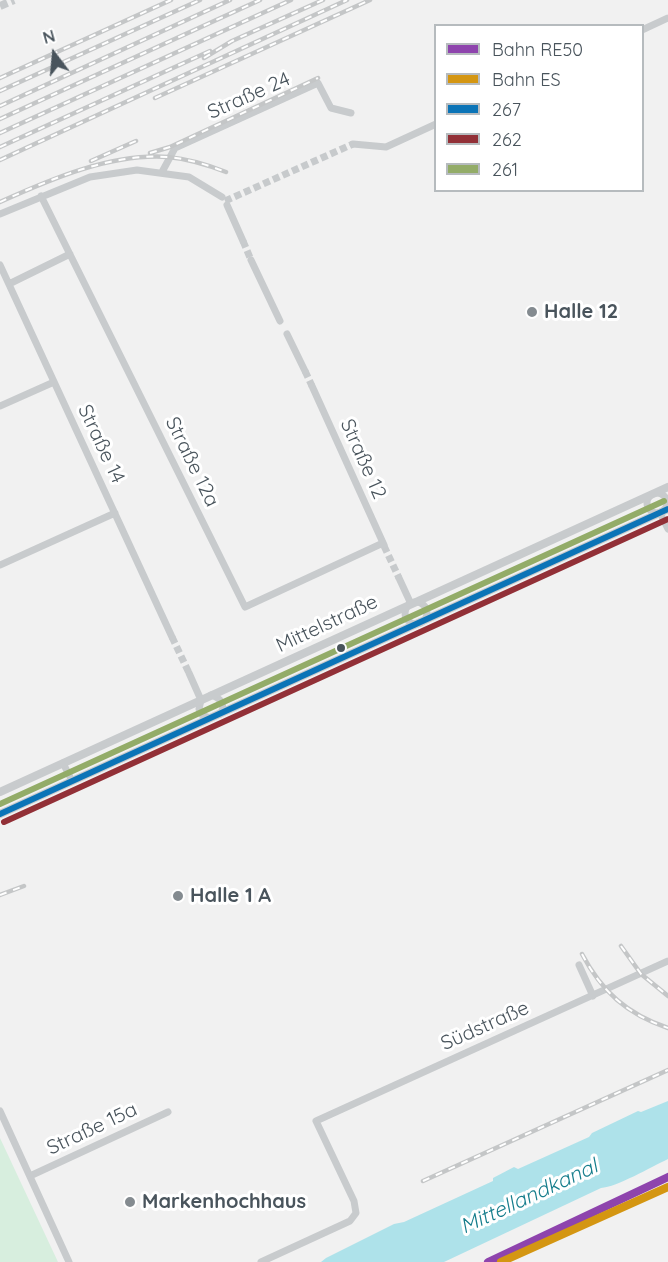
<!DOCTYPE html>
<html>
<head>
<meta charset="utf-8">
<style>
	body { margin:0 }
	#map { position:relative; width:668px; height:1262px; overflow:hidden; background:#f1f1f1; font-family:Quicksand,sans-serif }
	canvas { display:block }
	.legend { position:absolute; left:434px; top:24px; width:210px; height:168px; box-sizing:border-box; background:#fff; border:2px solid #b6bbbe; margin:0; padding:8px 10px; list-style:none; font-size:18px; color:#49545c }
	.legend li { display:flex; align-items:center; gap:12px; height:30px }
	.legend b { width:30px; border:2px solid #b6bbbe }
	.north { position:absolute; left:24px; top:24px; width:60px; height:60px; -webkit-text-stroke:4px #fff; paint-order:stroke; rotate:344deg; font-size:16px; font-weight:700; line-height:24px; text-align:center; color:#49545c }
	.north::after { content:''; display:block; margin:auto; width:21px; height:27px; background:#49545c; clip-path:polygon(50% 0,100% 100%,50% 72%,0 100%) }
</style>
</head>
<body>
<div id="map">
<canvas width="668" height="1262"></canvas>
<ul class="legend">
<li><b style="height:8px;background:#8e44ad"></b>Bahn RE50</li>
<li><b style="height:8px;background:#d49612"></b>Bahn ES</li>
<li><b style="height:8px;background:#0b74b7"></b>267</li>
<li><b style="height:8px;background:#923037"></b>262</li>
<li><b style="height:8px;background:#93ac68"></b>261</li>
</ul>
<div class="north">N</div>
</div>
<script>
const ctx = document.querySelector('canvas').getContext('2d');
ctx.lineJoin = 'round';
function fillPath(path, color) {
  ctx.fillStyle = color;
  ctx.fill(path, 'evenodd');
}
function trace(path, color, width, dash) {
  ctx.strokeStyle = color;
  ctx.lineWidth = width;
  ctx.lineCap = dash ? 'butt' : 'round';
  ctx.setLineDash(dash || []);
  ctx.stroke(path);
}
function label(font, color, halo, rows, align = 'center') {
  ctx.font = font + ' Quicksand,sans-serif';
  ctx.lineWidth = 6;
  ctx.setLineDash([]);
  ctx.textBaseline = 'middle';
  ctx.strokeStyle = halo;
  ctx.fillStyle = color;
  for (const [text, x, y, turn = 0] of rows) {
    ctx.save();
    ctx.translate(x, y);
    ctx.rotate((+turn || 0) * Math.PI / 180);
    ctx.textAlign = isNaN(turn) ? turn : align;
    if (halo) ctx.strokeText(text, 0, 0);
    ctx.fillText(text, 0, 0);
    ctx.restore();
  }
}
fillPath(new Path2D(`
	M0 1138 58 1262H0Z`), '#d7eede');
fillPath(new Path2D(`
	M668 1101V1159C651 1167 617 1187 601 1188L444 1262H321L326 1258 394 1224 404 1222 493 1181V1178L514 1167 518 1169 589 1137 592 1133 638 1111 641 1112Z`), '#aee2ea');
trace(new Path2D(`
	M225 201 353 144
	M243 241 251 260
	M305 371 312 386
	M384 546 399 578
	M172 637 189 673`), '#c7cacc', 7, [7, 3.5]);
trace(new Path2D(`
	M0 6 14 0`), '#c7cacc', 8, [8, 4]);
trace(new Path2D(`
	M642 30 668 18
	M353 144 386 147 436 124
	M162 172 175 148 318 83 331 108 351 113
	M41 196 245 607 383 543
	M227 205 243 241
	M0 214 90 177 137 170 189 177 222 197
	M251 260 280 321
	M0 265 172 637
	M9 284 70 254
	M287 334 305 371
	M312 386 384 545
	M0 406 54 382
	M647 503a10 10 0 1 1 20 0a10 10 0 1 1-20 0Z
	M660 513 668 529
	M0 565 115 513
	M399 578 411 604
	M405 613a11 11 0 1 1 22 0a11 11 0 1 1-22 0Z
	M189 673 201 700 199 709 202 715 210 718
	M211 695C219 698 222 700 223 709L220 714
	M63 763 72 781
	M579 965 593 996
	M0 1111 69 1262
	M30 1176 168 1112
	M261 1262 350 1221 356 1213 354 1201 316 1121 668 961`), '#c8cbcd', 7);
trace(new Path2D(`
	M0 792 668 487
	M0 814 668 509`), '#c8cbcd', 8);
const rail = new Path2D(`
	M204 58 232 41 323 0
	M0 78 171 0
	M0 91 200 0
	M155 98 370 0
	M0 106 230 0
	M0 119 260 0
	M0 133 291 0
	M0 147 210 51
	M150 153 170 147 318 78
	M0 160 347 0
	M91 161 136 141
	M0 202C51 179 111 153 168 157 189 159 208 165 226 172
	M0 895 24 886
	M621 946 641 974 668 996
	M582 954C602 992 627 1014 668 1028
	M423 1181 668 1070`);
trace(rail, '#c4c6c7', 4.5);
trace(rail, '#fff', 2, [7]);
trace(new Path2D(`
	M0 814 668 509`), '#0b74b7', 6);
trace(new Path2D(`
	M4 822 668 519`), '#923037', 6);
trace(new Path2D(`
	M0 804 664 501`), '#93ac68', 6);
trace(new Path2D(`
	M488 1262 668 1177`), '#8e44ad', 8);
trace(new Path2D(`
	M501 1262 668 1187`), '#d49612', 8);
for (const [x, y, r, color] of [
	[532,312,6,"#848b90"],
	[341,648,5,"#49545c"],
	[178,896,6,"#848b90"],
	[130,1202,6,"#848b90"]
]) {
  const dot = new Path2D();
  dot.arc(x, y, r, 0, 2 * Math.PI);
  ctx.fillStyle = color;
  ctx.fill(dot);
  trace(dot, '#fff', 2);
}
label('20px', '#49545c', '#fff', [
	["Straße 24",249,96,-24],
	["Straße 14",101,444,65],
	["Straße 12",363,459,66],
	["Straße 12a",192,462,64],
	["Mittelstraße",327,624,-25],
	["Südstraße",485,1026,-24],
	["Straße 15a",92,1129,-25]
]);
label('bold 20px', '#49545c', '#fff', [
	["Halle 12",544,312],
	["Halle 1 A",190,896],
	["Markenhochhaus",142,1202]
], 'left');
label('italic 21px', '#157d8c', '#fff', [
	["Mittellandkanal",529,1197,-25]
]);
</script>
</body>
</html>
